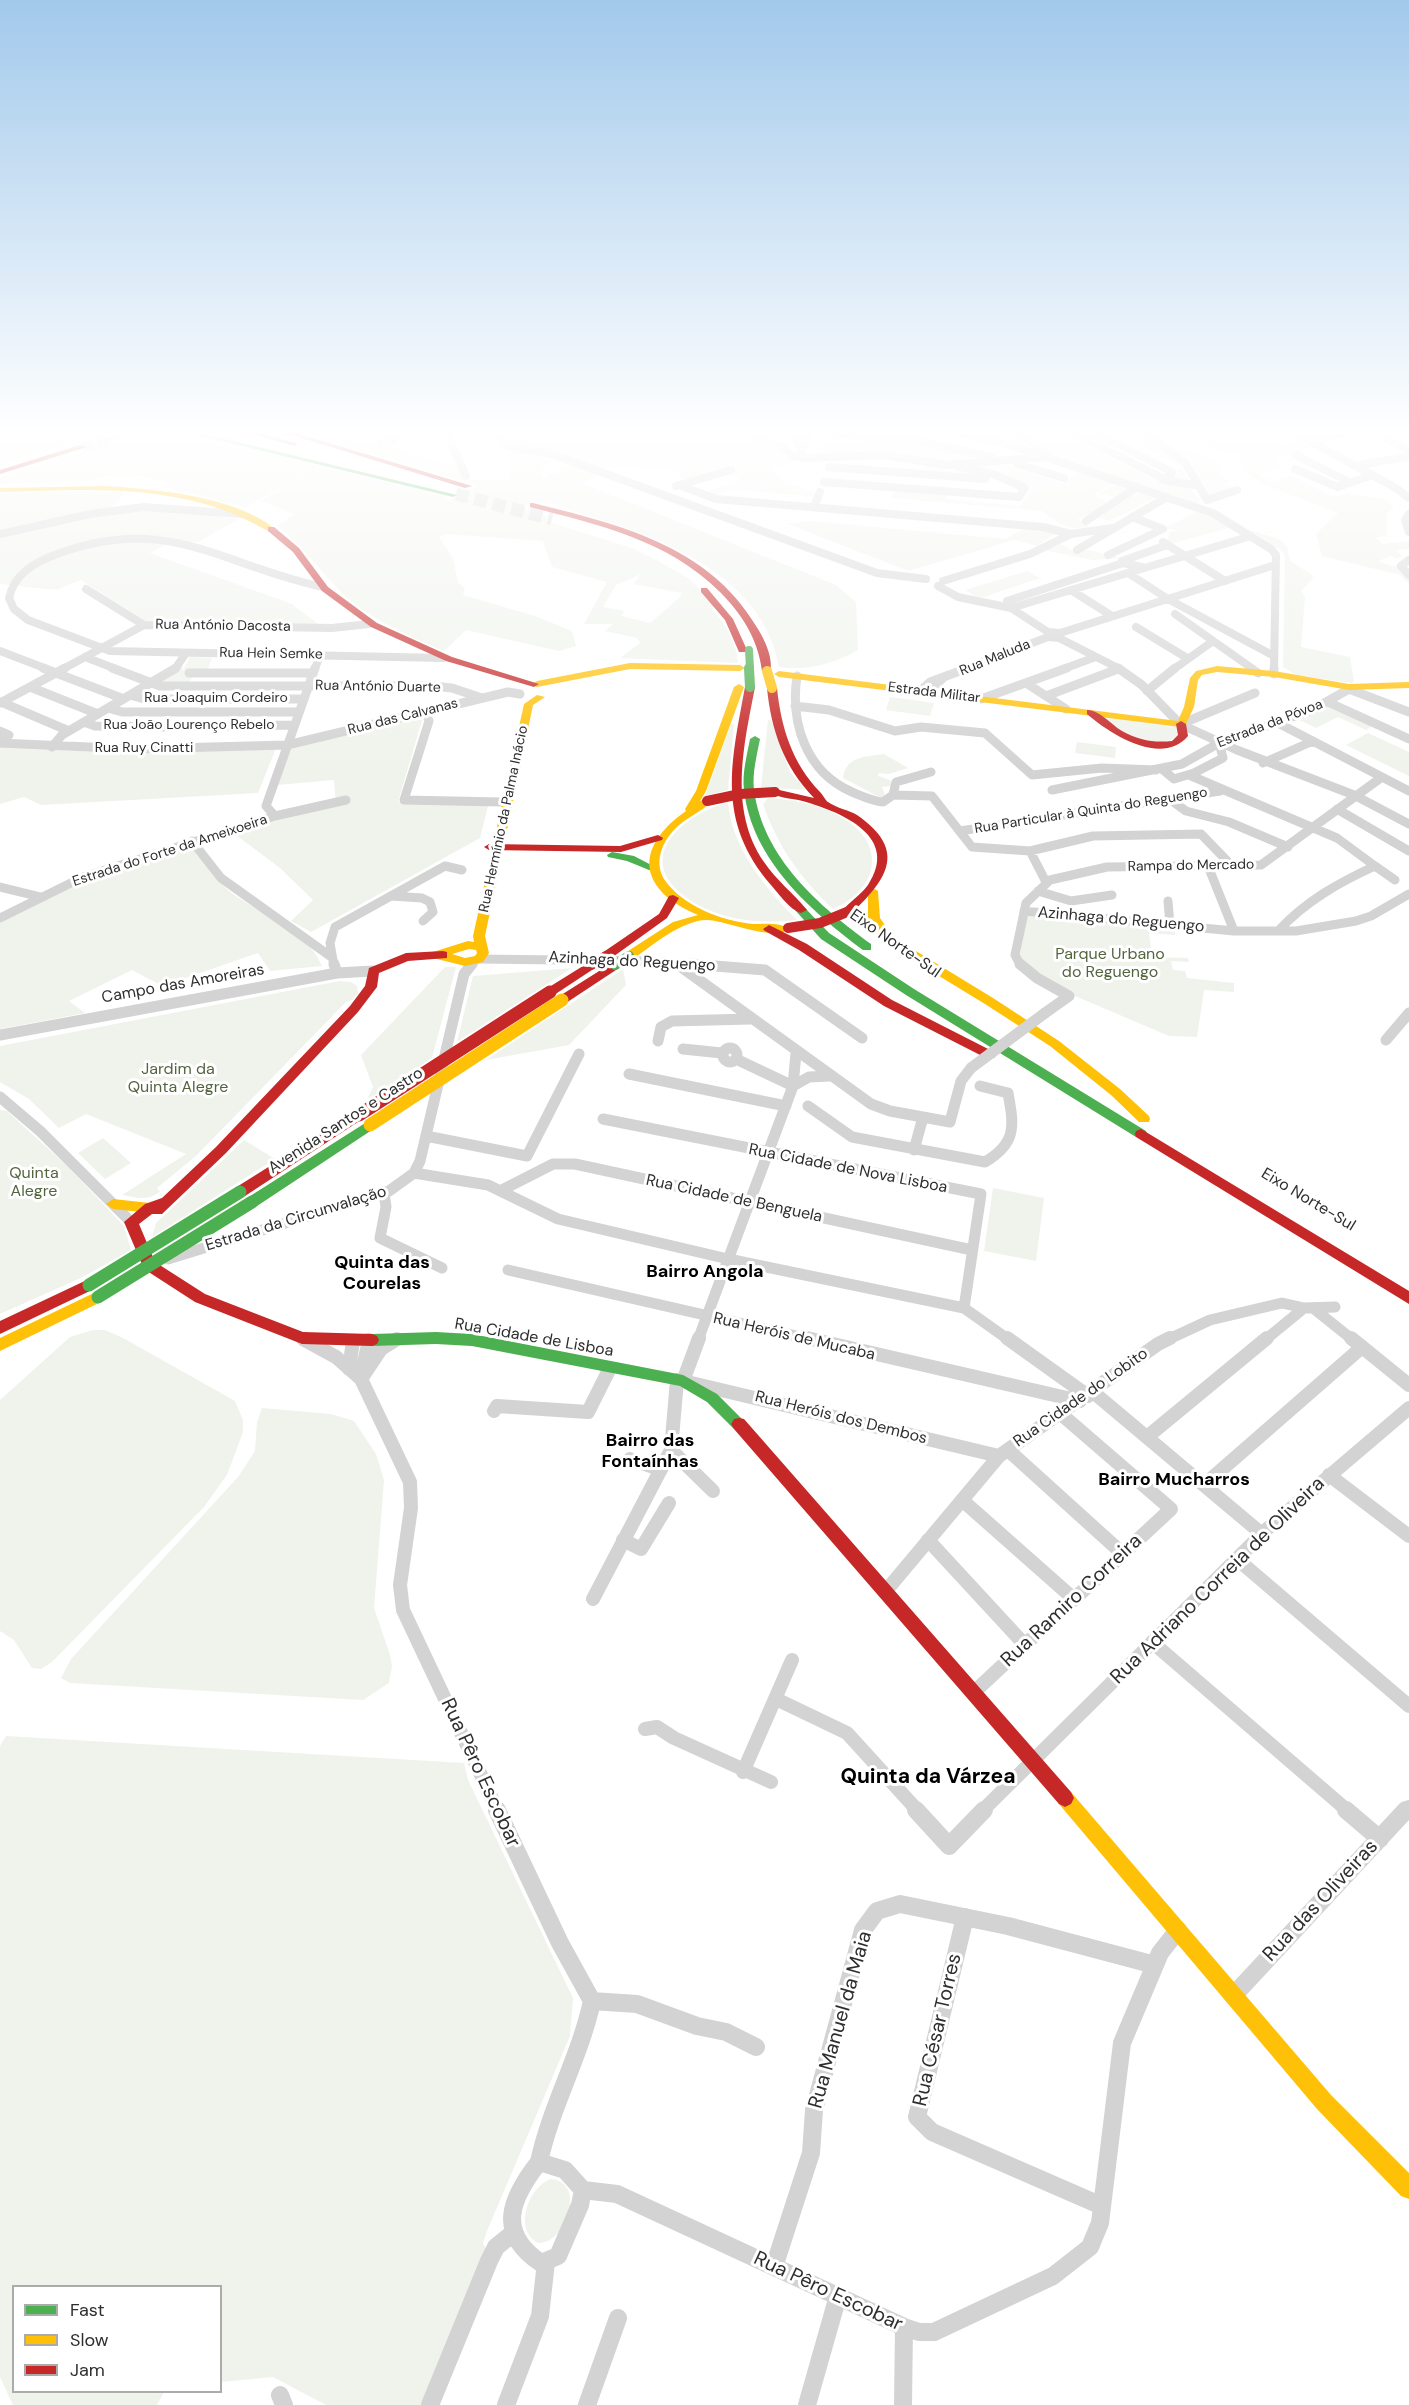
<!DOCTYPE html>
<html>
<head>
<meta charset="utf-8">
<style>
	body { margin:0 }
	#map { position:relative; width:1409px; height:2405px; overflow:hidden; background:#fff; font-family:"DM Sans",sans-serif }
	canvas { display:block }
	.legend { position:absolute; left:12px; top:2285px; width:210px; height:108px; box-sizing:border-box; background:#fff; border:2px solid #ababab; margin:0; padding:8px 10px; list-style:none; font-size:18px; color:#2e2e2e }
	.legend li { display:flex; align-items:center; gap:12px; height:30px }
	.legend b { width:30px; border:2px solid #ababab }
</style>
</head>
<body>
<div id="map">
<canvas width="1409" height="2405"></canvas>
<ul class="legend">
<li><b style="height:8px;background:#4caf50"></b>Fast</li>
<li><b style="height:8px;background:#ffc107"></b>Slow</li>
<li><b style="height:8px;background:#c62828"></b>Jam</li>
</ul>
</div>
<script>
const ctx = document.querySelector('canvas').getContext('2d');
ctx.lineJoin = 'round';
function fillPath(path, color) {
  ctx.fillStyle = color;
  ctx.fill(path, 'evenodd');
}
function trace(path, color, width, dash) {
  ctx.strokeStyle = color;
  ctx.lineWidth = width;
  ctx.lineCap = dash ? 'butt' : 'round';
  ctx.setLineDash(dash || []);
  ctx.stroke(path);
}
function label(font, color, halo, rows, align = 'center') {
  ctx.font = font + ' "DM Sans",sans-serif';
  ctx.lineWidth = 6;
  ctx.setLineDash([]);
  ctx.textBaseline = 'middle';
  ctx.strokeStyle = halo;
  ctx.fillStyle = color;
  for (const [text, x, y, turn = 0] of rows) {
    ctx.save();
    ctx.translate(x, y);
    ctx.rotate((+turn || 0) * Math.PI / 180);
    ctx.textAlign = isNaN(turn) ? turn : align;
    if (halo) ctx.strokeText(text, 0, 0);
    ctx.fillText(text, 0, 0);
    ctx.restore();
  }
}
fillPath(new Path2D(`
	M0 433H109L101 437 109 442 140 434H187L442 496 450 501 477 486 303 433 344 440 352 433H392L390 447 441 464 457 465 464 477 469 480 511 479 508 443 501 433H746L776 447 794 461 771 469 782 480 815 493 814 497 733 489 716 495 707 491 738 481 739 478 723 468 684 480 675 470 626 465 608 468 554 461 542 468V479L570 465 598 475 581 483 836 585 856 602 858 650C834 664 806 671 779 667 763 576 663 538 585 515 563 508 541 496 520 507L547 516 546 521 632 548 660 562 688 578 715 604 712 609C727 626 736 641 738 663L620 658 640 643 637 638 605 631 613 624H584L607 582 552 567 543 541 446 534 439 537 453 558 458 583 465 588 463 595 535 616 572 631 576 646 559 651 466 630 444 651C408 636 367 618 339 590 318 568 302 545 277 526L294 514 261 501 314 470 246 507 164 487 170 483 134 475 110 476 87 481 0 484V477L85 451V448L72 443 0 464ZM641 574 634 584 682 593 680 597 650 623 621 616 625 611 603 607 616 585Z
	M972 433H1063L1148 477 1154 475 1189 487 1201 501 1197 504 1178 498Z
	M1116 433C1123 433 1133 431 1140 433 1156 437 1182 467 1190 482L1172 479 1178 475 1175 469 1181 468 1179 466Z
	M1177 433H1289L1272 438 1285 445 1309 440 1320 446 1273 459 1283 465 1259 475 1273 482 1291 476 1334 497 1349 493C1364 500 1383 492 1394 508L1386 514 1387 535 1376 538 1383 544 1409 541V549L1396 550 1402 556 1397 559 1391 556 1378 561 1391 566H1401L1409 574V584L1400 575 1322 556 1316 534 1338 513 1263 484 1245 472 1240 455 1191 442Z
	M827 437 918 445 986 458 1062 483 1081 472 1113 483 1094 494 1111 505 1121 499 1100 493 1116 483 1135 492 1156 496 1155 498 1109 521 1088 514 1078 519 1089 527C1067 530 1058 524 1042 511L891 498 895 489 945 495 947 499 1020 506 1033 487C1014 479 972 459 954 475L921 472 927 460 821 456Z
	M1169 447 1216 459 1221 476 1231 482 1225 484 1234 488 1210 496 1204 492 1193 466Z
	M83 491 123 492 124 494 110 509 137 507 239 519 198 542 168 543 150 553 292 604 318 624 147 622 81 580 56 590 0 584V493Z
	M1197 512H1204L1232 527 1171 544 1167 541 1170 532 1180 531 1164 528Z
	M810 521 1005 539 1027 527 1057 532 1037 546 1014 540 908 571 788 524Z
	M1248 529 1281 540 1287 547 1290 561 1312 575 1313 578 1301 591 1305 597 1301 647 1350 657 1354 681 1352 683 1296 675 1283 667 1285 557 1282 551Z
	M1061 544 1074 551 1084 549 1123 558 1093 560 1043 550Z
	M1027 571 1040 578 984 597 974 596 965 590Z
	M190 657 212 658 205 676H193L188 684 165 685 161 681 183 666V671Z
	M890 697 934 703 930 716 886 710Z
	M1329 705 1374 725 1366 730 1338 717 1316 728 1297 719Z
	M423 717 398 802 488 806 480 838 311 932 291 921 313 900 280 868 232 832 336 805 334 780 277 785 291 747Z
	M1111 718 1173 725 1177 728 1178 735 1167 743 1130 738 1103 721Z
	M768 720H771L790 772 806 790 761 787Z
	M731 724H734L728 790 705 796Z
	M1368 733 1409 752V776L1346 745Z
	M1077 742 1116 747 1115 758 1075 753Z
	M0 746 112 753 276 748 258 793 41 805 24 797 0 804Z
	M884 754 908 768 889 774 879 773 878 776 890 780 892 786 882 787 885 795 881 798 843 778C846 756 865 757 884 754Z
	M768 798C793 800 817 803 839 816 887 841 881 889 833 909 800 878 778 847 763 804Z
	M728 802C731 847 766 889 797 920 763 924 728 921 698 905 629 866 673 819 728 802Z
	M190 845C203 860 215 879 229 891 260 915 306 928 322 966L270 971 258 953 162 986 132 970 69 1001 85 1013 0 1029V921L72 885Z
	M1029 915 1175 928V935L1149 933 1152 957 1188 958 1189 962 1171 961 1173 970 1185 971 1187 978 1234 983V992L1204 990 1197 1037 1169 1036 1075 996 1026 967 1020 955 1026 919Z
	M445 967H456L432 1058 367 1100 373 1087 361 1055Z
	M572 968 457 1042 473 976Z
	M623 969 626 985 569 1045 486 1060Z
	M340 981 351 982 357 986 358 993 352 1000 346 1002 196 1156 157 1188 160 1192C146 1201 138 1198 122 1195L186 1154 86 1114 59 1128 29 1099 0 1082V1046Z
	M0 1110 7 1111 68 1167 124 1226 131 1250 83 1277 0 1314Z
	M103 1138 131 1163 105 1179 78 1153Z
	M244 1140 275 1159 152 1237 156 1223Z
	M993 1188 1044 1198 1036 1261 984 1251Z
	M93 1330H105L123 1338 235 1401 243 1420V1432L227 1475 204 1507 52 1662 41 1669 32 1668 14 1640 0 1631V1400L70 1337Z
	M262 1408 331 1414 354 1421 376 1454 384 1480 374 1608 390 1655 392 1666 389 1683 363 1700 70 1683 61 1678 71 1659 238 1477 255 1451 257 1422Z
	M6 1736 464 1763 468 1780 573 1998 570 2036 487 2231 483 2243 486 2249 422 2405H326L273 2377 221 2382 220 2286H14V2392H164L157 2405H13L0 2377V1746Z
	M551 2179C587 2182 567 2244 538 2243 513 2230 528 2187 551 2179Z`), '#f0f3ec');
trace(new Path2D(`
	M83 447 106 440`), '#d5d5d5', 10, [10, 5]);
trace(new Path2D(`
	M456 494 552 519`), '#d5d5d5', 13, [13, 6]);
trace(new Path2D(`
	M447 433 466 476
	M500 433 504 444 508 446 549 453 877 573 926 579
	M749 433 784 448 792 456 806 458 883 455 947 465 1043 457
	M793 433 801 448
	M959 433 997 441 1213 513 1271 549 1276 555 1274 669
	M1015 433 1032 441 1039 451 1045 453
	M1074 433 1168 481 1196 485
	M1096 433 1172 472 1171 476 1162 479
	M1146 433 1186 464 1207 500
	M1295 433 1396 488 1409 498
	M837 434 919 441 992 457
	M1306 437H1331L1342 433
	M1386 439 1409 450
	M381 443 393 440 397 433
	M800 455 809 433
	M1296 455 1349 482
	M1018 464 1064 478
	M1357 466 1409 456
	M829 467 985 479
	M1295 469 1338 487 1372 475
	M824 482 1019 497 1025 488 993 474 960 467
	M679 485 716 499 1043 527 1071 534
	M676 486 731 470
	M1207 500 1237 490
	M814 507 820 492
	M1409 514 1405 520 1409 532
	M1086 521 1137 487
	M0 534 90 514 144 507 241 514
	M1163 542 1225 581
	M1077 550 1167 497
	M1108 555 1163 529 1132 517
	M1409 560 1401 566 1409 575
	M1123 563 1122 561 1167 545
	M1128 573 1168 599 1274 656
	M943 581 1030 554 1071 534 1112 528
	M938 586 958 597 1011 608 1048 632
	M323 587C220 565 169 513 57 554 35 562 14 574 9 598L14 609 28 620 110 651 443 658
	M86 589 144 625 332 628 369 624
	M1071 590 1112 616
	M1007 601 1123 563 1142 567
	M1011 608 1251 536
	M1175 614 1253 669
	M1136 627 1187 658
	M1048 632 1060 633 1275 565
	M1059 638 1120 669
	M0 651 47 669
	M85 657 116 669
	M63 669 144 625
	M175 669 186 653
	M315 669 320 655
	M964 669 1048 637 1059 638
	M1063 669 1093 658
	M1174 669 1213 641`), '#d3d3d3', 8);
trace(new Path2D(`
	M43 668 124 699
	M112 668 160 686H432L452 688 482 698
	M1118 668 1142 685 1180 724 1237 750 1354 795 1409 824
	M1250 668 1258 673
	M189 673H312
	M1274 674V668
	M797 676C790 723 806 772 852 792 862 796 872 801 883 802L893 795
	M942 679 928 691 921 690 930 682 968 668
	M1026 683 1066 709
	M30 687 98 714
	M1349 689 1409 712
	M1147 691 1175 668
	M130 695 144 699H303
	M1046 696 1118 669
	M981 699 1067 668
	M1 702 69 731
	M1328 702 1409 739
	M0 703 65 668
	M795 706 829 710 895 731 921 727 985 733 1032 775 1102 768 1156 770
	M108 708 122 712H298
	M426 712 429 721 404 800 501 802
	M84 722 95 726 158 727 294 725
	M1278 723 1409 791
	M1181 724 1255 693
	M0 731 9 735 0 740
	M0 743 134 749 287 745 508 692 520 694
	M52 747 62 735 176 668
	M1263 763 1313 741
	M1162 769 1174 779 1194 773 1223 758 1219 743
	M1189 775 1337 838 1375 866C1338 883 1306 901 1278 931
	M1052 790 1182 764 1219 743 1312 710 1349 689
	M893 795 932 796 972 847 1030 851 1093 836 1201 834 1232 866
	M893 795 896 782 931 772
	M1168 798 1186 811 1229 822 1288 847
	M1337 809 1409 851
	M275 816 266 806 315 668
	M960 831 1220 791
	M192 841 221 878 330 956
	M1030 851 1046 882
	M1208 866 1234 931
	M1375 866 1395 880
	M0 887 41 897
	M1038 891 1071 901 1112 895
	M391 896 422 898 430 902 433 912 423 921
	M1168 901 1170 925
	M1024 911 1234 931H1296L1356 921 1371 916 1409 894
	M0 918 83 877 275 816 346 800
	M479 959 644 961 710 966
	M676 964 679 966
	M334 966 330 943 335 927 445 866 462 870
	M471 966 475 961
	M1021 966 1015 955 1026 903 1050 880 1107 867 1261 865 1382 777`), '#d3d3d3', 9);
trace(new Path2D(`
	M334 964 337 973
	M677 964 871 1104 890 1111 950 1122 961 1081 971 1068
	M690 964 765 970 862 1038
	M1020 964 1037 978 1069 996 1045 1013
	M0 1035 337 973 373 971
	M1386 1040 1409 1013
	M658 1041 661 1027 672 1021 751 1019
	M723 1055a7 7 0 1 1 14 0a7 7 0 1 1-14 0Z
	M683 1049 722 1053
	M736 1059 793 1086
	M629 1074 786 1106
	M793 1086 809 1077 829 1076
	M0 1097 40 1131 131 1222
	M808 1106 852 1137 985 1162C1017 1143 1014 1126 1008 1093L980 1086
	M603 1119 981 1194 964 1308
	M426 1136 527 1156 579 1054
	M914 1150 923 1117
	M414 1173 488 1185 558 1219 728 1259 964 1308 1009 1340
	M500 1191 553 1164H575L972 1250
	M384 1192 386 1207 380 1238 442 1268
	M168 1259 389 1191 414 1173 420 1161 464 974 472 964
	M508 1270 814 1340
	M1313 1308 1353 1340
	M698 1340 793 1086 796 1053
	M1167 1340 1210 1320 1282 1303 1304 1308 1335 1307
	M1265 1340 1304 1308`), '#d3d3d3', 11);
trace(new Path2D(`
	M699 1338 683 1381 999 1456
	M807 1338 1080 1401
	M1007 1338 1088 1396
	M1351 1338 1409 1385
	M303 1339 336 1357 361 1379 410 1482 411 1508 400 1585 403 1610 498 1811
	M349 1369 353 1341
	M362 1372 369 1340
	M361 1379 381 1349 397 1339
	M1093 1392 1262 1534
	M494 1411 497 1406 588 1412 610 1368
	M1147 1437 1267 1338
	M671 1450 713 1491
	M1008 1450 1123 1554
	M630 1459 659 1469
	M1329 1475 1409 1536
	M1204 1485 1361 1348
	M962 1500 1074 1599
	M623 1540 641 1549 669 1503
	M928 1540 1025 1645
	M1237 1559 1409 1706
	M885 1592 999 1456 1158 1344 1170 1338
	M593 1599 671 1450 677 1380
	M1152 1642 1348 1811
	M973 1693 1171 1509 1061 1414
	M776 1699 847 1733 918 1811
	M645 1729 657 1727 674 1738 771 1782
	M743 1772 792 1660
	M982 1811 1267 1529 1409 1408
	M1405 1811 1409 1807`), '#d3d3d3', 14);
trace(new Path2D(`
	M497 1810 560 1943 592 2001C580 2057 551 2106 539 2162
	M916 1810 949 1846 984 1810
	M1346 1810 1380 1839
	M965 1917 917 2117 932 2132 1102 2206
	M1233 1996 1406 1810
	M592 2001 637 2004 697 2026 726 2032 756 2047
	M539 2162 565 2170 583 2190 580 2205 558 2256 541 2263C496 2233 510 2199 539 2162Z
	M583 2190 617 2194 904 2327 919 2332H934L1053 2276 1090 2247 1100 2223 1122 2043 1160 1953 1178 1930
	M774 2267 811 2153 814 2110 863 1930 877 1911 900 1904 1008 1926 1155 1965
	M280 2395 284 2405
	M430 2405 489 2261 496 2247 512 2234
	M506 2405 540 2316 546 2262
	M587 2405 618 2318
	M807 2405 838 2296
	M903 2405 904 2327`), '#d3d3d3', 18);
fillPath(new Path2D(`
	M188 433H201L457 495 453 497Z
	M755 736 760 739C757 755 752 773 754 790 763 858 819 906 871 944V950H863C810 910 752 860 744 790 742 773 747 755 750 739Z
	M612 852 634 856 659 869 654 872 627 861 608 857 607 855Z
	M801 907 805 908 829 933 914 989 1146 1131 1147 1134 1146 1137H1136L906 995 821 939 795 910Z
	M370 1120 375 1122 376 1125 375 1128 257 1206H247L245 1202 247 1198Z
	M436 1332 472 1334 683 1375 717 1394 747 1424 744 1429 739 1430 734 1429 707 1402 680 1386 472 1346 436 1344 372 1346 367 1344 365 1340 367 1336 372 1334Z`), '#4caf50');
fillPath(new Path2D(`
	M122 433H134L106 442 102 440Z
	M104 486C155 489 235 496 275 529L268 531C248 520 227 510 205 504 139 485 68 490 0 492V488Z
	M630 663 740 665 745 668 740 671 630 669 537 687 532 684 537 681Z
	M1217 666 1274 671 1349 684 1409 682V688L1349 690 1274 677 1217 672 1202 675 1198 680 1194 707 1186 724 1181 727 779 677 774 674 779 671 1178 721 1184 707 1190 678 1196 671Z
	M739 684 744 687 706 791 700 801 707 798 712 801C702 812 685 818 675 829 662 842 654 862 664 879 682 906 722 921 753 924 764 924 781 922 789 929 773 942 725 920 707 920 682 920 653 945 633 959H625V953L673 922 698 915C638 890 633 848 686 811L685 809 696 791 734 687Z
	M537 695 545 697 533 705 485 936 489 953 483 962 465 966 433 958V952L468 941 474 942 473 936 524 704ZM469 949 476 950 477 953 475 956 465 958 452 954Z
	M873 888 878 891 880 918 893 937 993 998 1059 1041 1120 1089 1149 1116 1150 1119 1149 1122H1139L1111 1095 1050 1046 985 1004 885 943 868 918V891Z
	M113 1199 150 1203 157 1208 150 1213 113 1209 106 1204Z
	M98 1291 103 1293 105 1297 103 1301 0 1351V1338Z
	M1065 1789 1071 1792 1331 2095 1409 2173V2199L1401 2196 1317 2109 1059 1804 1056 1798 1059 1792Z`), '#ffc107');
fillPath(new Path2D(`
	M250 433H262L298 444 294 446Z
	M285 433H296L472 486 465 488Z
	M80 445 87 447 0 474V470Z
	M533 503C617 524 708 545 756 626 764 638 774 658 770 673L762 671C758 639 742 614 720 592 668 540 599 525 530 507V503Z
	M268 527H274L299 548 328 587 377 623 452 657 539 684 534 687 446 661 371 627 322 591 293 552 268 531Z
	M701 588H707L733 619 747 650 745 652H739L725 620 701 592Z
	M750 684 755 687C744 745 728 809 764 862 776 880 793 893 807 910L801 913C790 910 779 894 771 885 716 821 731 763 745 687Z
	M772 685 777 688C781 727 792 763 820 792 823 795 826 801 828 802 836 808 849 810 857 815 909 851 886 880 851 914H843L841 912C849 902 861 895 868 885 900 837 843 813 806 802 795 798 779 799 770 792L775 789 814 798C784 767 771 730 767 688Z
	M1087 710C1098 709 1112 725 1122 731 1138 740 1154 743 1172 741L1178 735 1176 724 1181 721 1186 724 1188 736C1162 767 1110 734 1087 714Z
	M658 835 663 838 662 840 621 852 489 850 484 847 489 844 620 846Z
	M673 895 679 898 667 918 610 959H602V953L659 914 669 896Z
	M769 925 807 944 892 1000 994 1052 996 1055 994 1058H986L884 1006 799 950 765 931 763 929Z
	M443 951 447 952V958L408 961 379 973 377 987 358 1012 226 1153 162 1214H152L139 1224 155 1262 205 1294 303 1332 372 1334 377 1336 379 1340 377 1344 372 1346 302 1344 195 1302 144 1269 124 1222 145 1204 162 1198 216 1147 350 1006 365 986 369 968 406 953Z
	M591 961 597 965 595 968 554 995H546L544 992 546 989Z
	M615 961 621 965 619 968 566 1003H558L556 1000 558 997Z
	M359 1110 365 1115 364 1118 245 1196H235L233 1192 235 1188Z
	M1141 1129 1409 1291V1304L1136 1137 1135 1134 1136 1131Z
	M89 1279 94 1281 96 1285 94 1289 0 1334V1321Z
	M739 1418 744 1419 1071 1792 1074 1798 1071 1804 1065 1807 1059 1804 734 1429 731 1424 734 1419Z`), '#c62828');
trace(new Path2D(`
	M971 1068 1045 1013`), '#d3d3d3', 11);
trace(new Path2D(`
	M749 650 750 669`), '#4caf50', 8);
trace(new Path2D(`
	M749 668 750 687
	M615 965 629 956`), '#4caf50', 10);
trace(new Path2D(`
	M89 1285 240 1192
	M98 1297 252 1202`), '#4caf50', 13);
trace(new Path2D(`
	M767 671 772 688`), '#ffc107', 10);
trace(new Path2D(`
	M370 1125 562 1000`), '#ffc107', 13);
trace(new Path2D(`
	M707 801 740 794 775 792
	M788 928 820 923 847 912
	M591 965 606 956`), '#c62828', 10);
trace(new Path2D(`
	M359 1115 550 992`), '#c62828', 13);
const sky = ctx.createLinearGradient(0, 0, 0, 770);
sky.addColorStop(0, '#a2c9eb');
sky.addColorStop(0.56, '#fff');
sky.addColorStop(1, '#ffffff00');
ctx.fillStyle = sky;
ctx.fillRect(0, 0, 1409, 770);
label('14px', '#2e2e2e', '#fff', [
	["Rua António Dacosta",223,626,1],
	["Rua Hein Semke",271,654,1],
	["Rua Maluda",995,658,-22],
	["Rua António Duarte",378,687,1],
	["Estrada Militar",934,693,7],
	["Rua Joaquim Cordeiro",216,698],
	["Rua das Calvanas",403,717,-14],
	["Estrada da Póvoa",1270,724,-21],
	["Rua João Lourenço Rebelo",189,725],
	["Rua Ruy Cinatti",144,748],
	["Rua Particular à Quinta do Reguengo",1091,811,-9],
	["Rua Hermínio da Palma Inácio",504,819,-78],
	["Estrada do Forte da Ameixoeira",170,851,-18],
	["Rampa do Mercado",1191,866,-1]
]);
label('16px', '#2e2e2e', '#fff', [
	["Azinhaga do Reguengo",1121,920,5],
	["Eixo Norte-Sul",895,944,35],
	["Azinhaga do Reguengo",632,962,3],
	["Campo das Amoreiras",183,984,-10],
	["Avenida Santos e Castro",346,1121,-33],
	["Rua Cidade de Nova Lisboa",848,1169,11],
	["Rua Cidade de Benguela",734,1199,12],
	["Eixo Norte-Sul",1308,1200,31],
	["Estrada da Circunvalação",296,1219,-17],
	["Rua Heróis de Mucaba",794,1337,13],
	["Rua Cidade de Lisboa",534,1338,10],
	["Rua Cidade do Lobito",1081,1398,-35],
	["Rua Heróis dos Dembos",841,1418,14]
]);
label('16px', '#53653f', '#fff', [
	["Parque Urbano",1110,955],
	["do Reguengo",1110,973],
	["Jardim da",178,1070],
	["Quinta Alegre",178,1088],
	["Quinta",34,1174],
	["Alegre",34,1192]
]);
label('bold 18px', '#000', '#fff', [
	["Quinta das",382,1263],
	["Courelas",382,1284],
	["Bairro Angola",705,1272],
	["Bairro das",650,1441],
	["Fontaínhas",650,1462],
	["Bairro Mucharros",1174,1480]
]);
label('20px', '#2e2e2e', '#fff', [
	["Rua Adriano Correia de Oliveira",1218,1581,-44],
	["Rua Ramiro Correira",1072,1601,-43],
	["Rua Pêro Escobar",480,1773,65],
	["Rua das Oliveiras",1321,1901,-47],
	["Rua Manuel da Maia",841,2020,-74],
	["Rua César Torres",938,2030,-77],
	["Rua Pêro Escobar",828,2292,25]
]);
label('bold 21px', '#000', '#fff', [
	["Quinta da Várzea",928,1777]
]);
</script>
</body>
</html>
